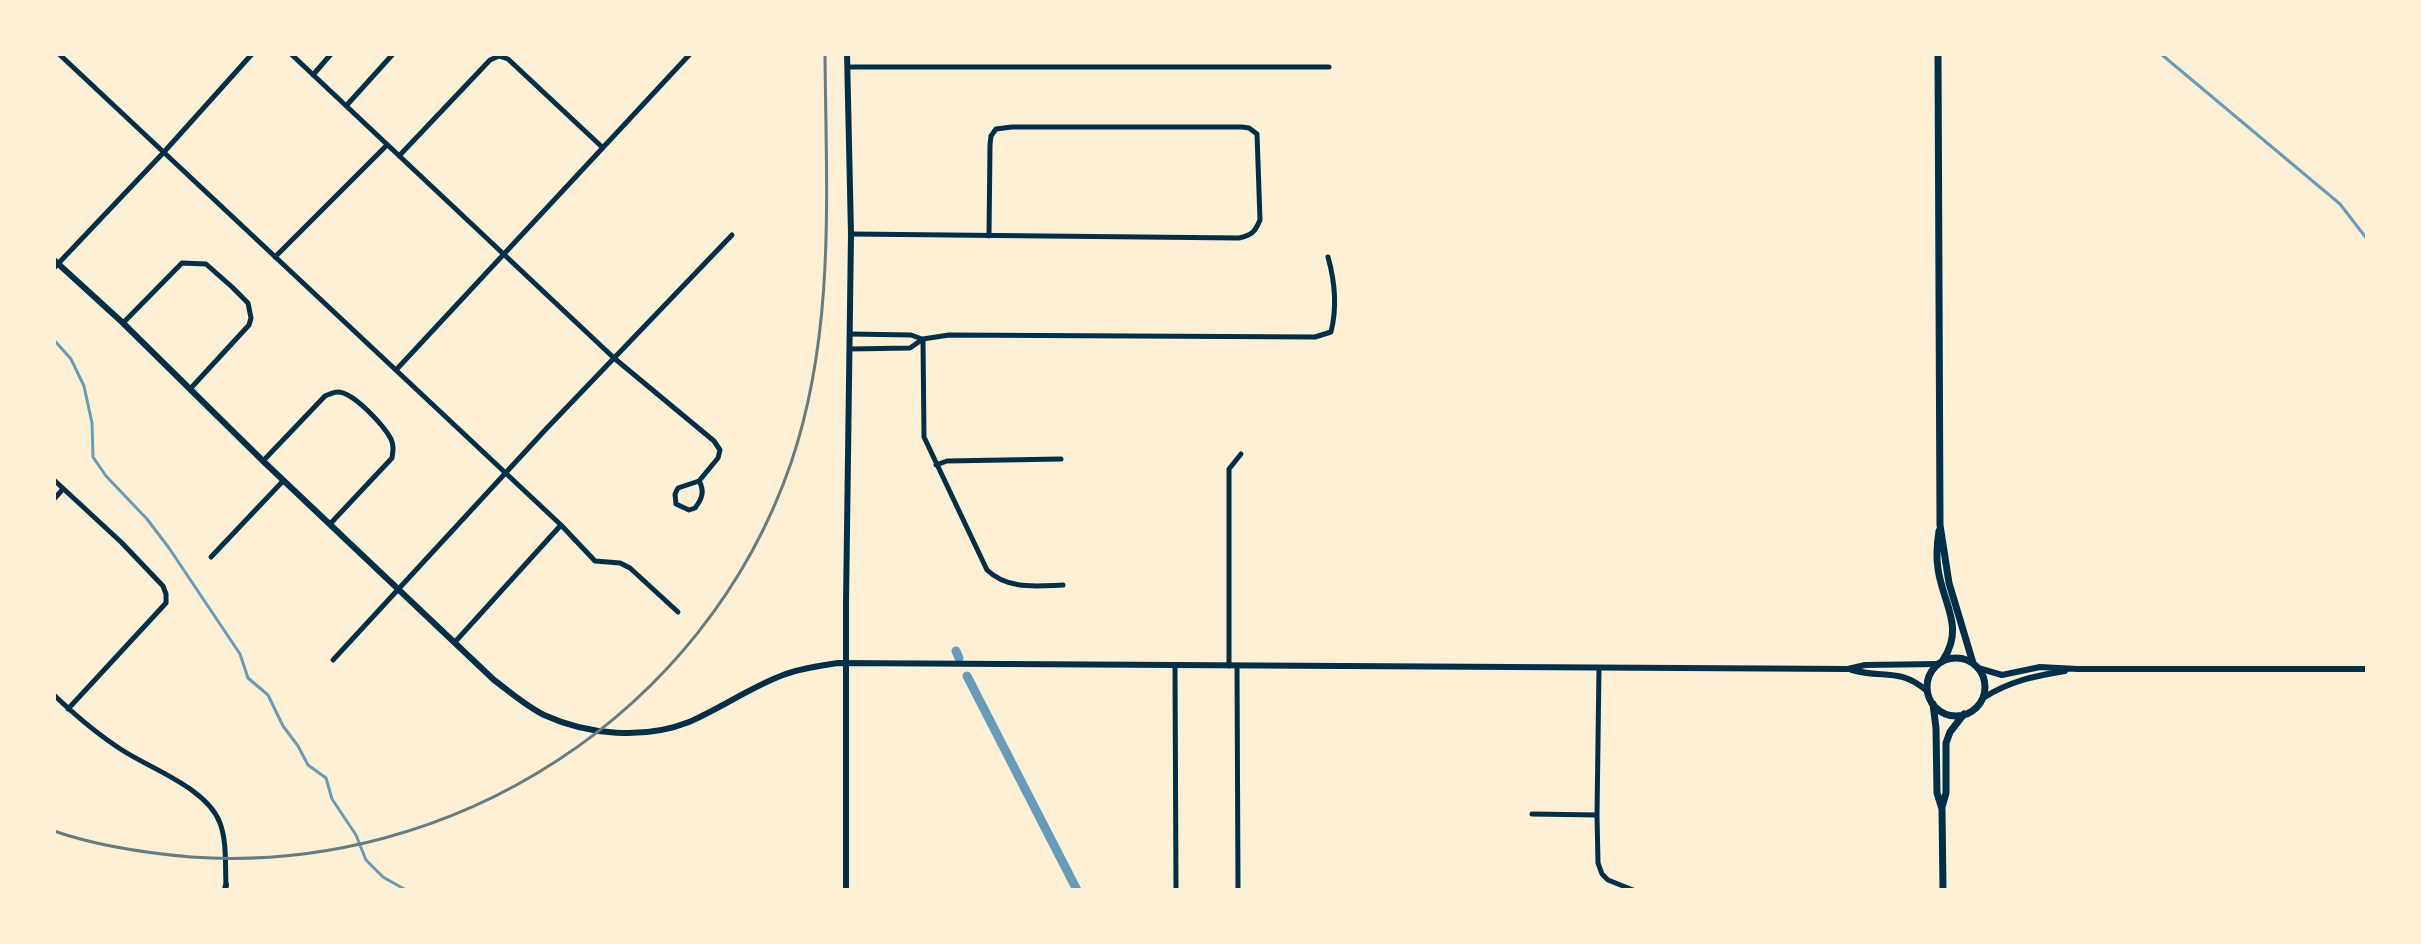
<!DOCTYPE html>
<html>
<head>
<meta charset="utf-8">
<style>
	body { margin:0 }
	#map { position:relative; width:2421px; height:944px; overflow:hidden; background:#fdf0d5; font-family:"Sofia Sans Condensed",sans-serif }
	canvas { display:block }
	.frame { position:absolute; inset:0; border:56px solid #fdf0d5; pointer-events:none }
</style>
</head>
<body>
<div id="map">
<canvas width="2421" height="944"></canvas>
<div class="frame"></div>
</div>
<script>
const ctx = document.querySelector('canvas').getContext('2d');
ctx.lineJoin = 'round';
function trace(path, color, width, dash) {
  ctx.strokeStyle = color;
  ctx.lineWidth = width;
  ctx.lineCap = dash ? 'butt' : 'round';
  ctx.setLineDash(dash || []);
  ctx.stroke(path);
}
trace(new Path2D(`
	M2161 54 2340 204 2367 239
	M54 340 71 359 84 386 92 423 93 457 106 476 147 519 169 548 240 654 248 678 268 695 283 726 298 746 308 765 326 778 332 799 356 835 366 860 383 877 406 890`), '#669bbc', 3);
trace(new Path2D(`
	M956 651 959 658
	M967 676 1077 890`), '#669bbc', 9);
trace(new Path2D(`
	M59 54 561 525 595 561 620 563 630 568 678 612
	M291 54 614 358 714 441 720 450 718 458 699 481
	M848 67H1329
	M313 75 331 54
	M346 106 393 54
	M399 156 490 60 499 56 508 59 602 147
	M851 234 1239 238C1252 235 1255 232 1260 220L1257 134 1249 128 1242 127H1012L996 129 991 136 990 145 989 236
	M275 257 387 145
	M54 268 164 152 252 54
	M123 323 182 263 206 264 232 287 248 303 251 318 249 325 191 388
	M850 334 911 335 922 339
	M923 340 924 437 987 570C1008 590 1036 586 1063 585
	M850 349 910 348 923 339 949 335 1315 337 1331 332C1337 308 1335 282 1328 257
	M396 370 690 54
	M263 461 325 396C327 395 335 392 337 392 353 391 384 426 391 439 394 446 393 451 392 458L330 524
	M936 465 947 461 1061 459
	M54 480 121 542 163 586 166 594V603L68 709
	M699 481C705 491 702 499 695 508L689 510 676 504 675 494 678 488Z
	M54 499 63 489
	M211 557 283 481
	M455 642 561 525
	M333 660 547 428 732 235
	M1175 666 1176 890
	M1229 666V469L1241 454
	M1237 666 1238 890
	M1599 668 1597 815 1598 863 1602 874 1608 880 1633 890
	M54 695C75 715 97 734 122 750 151 769 207 788 220 823 227 842 225 864 226 885
	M1532 814 1597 815`), '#003049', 5);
trace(new Path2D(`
	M54 260 123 323 263 461 494 680C510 692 526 706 544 715 588 735 644 740 689 722 721 708 751 687 783 675 801 668 819 666 838 663L1848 669 1865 665 1938 664
	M1978 668 2002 675 2040 667 2077 669H2367
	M1852 670C1883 679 1899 667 1927 691
	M1983 698C2010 681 2034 676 2065 671
	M225 890 226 885
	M846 890V604L851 234 847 54`), '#003049', 6);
trace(new Path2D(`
	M1938 54 1940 525 1949 583 1973 663
	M1939 531C1937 544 1936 557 1938 569 1943 604 1965 627 1943 660
	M1927 687a29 29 0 1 1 58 0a29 29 0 1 1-58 0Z
	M1933 704 1936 728 1937 793 1942 809 1943 890
	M1942 807 1946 793V743L1950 732 1964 714`), '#003049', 7);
trace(new Path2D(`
	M54 831C97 846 145 853 191 857 454 875 705 713 791 463 836 331 826 191 825 54`), '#657d81', 3);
</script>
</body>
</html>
